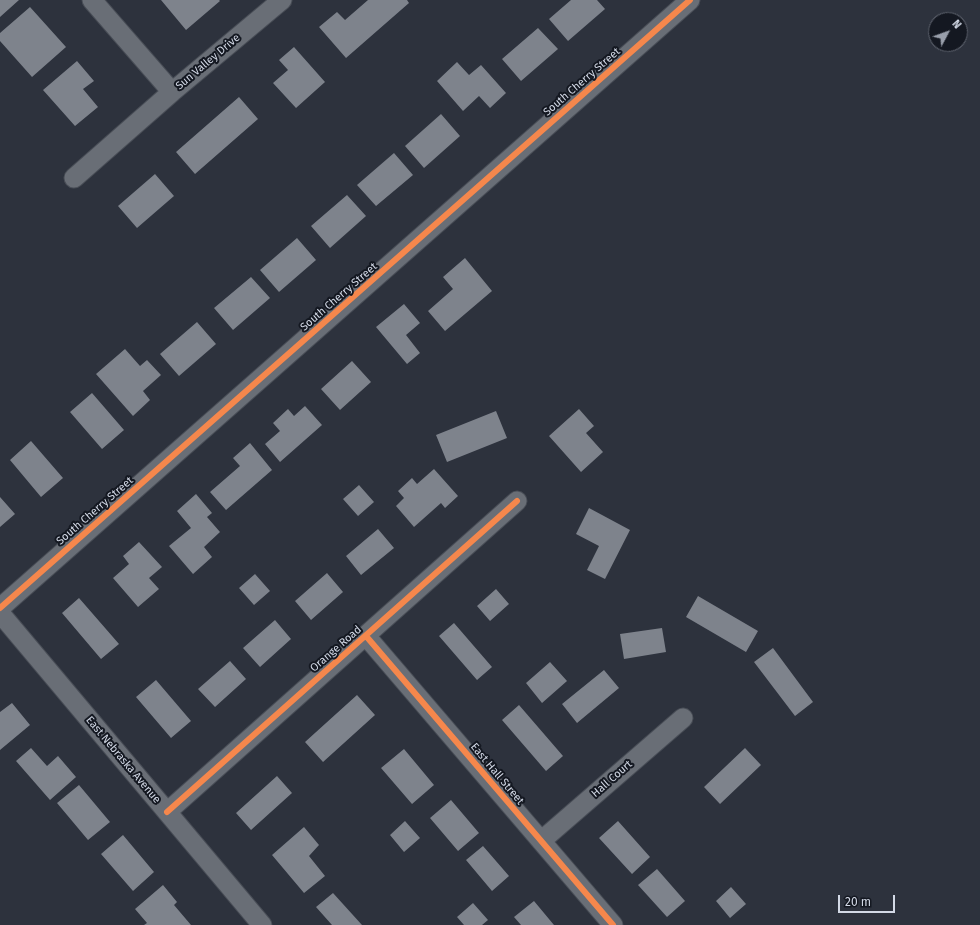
<!DOCTYPE html>
<html>
<head>
<meta charset="utf-8">
<style>
	body { margin:0 }
	#map { position:relative; width:980px; height:925px; overflow:hidden; background:#2d323d; font-family:"Fira Sans",sans-serif }
	canvas { display:block }
	.north { position:absolute; left:928px; top:12px; width:40px; height:40px; box-sizing:border-box; background:#141821; border:1px solid #606570; border-radius:50%; rotate:49deg; font-size:11px; font-weight:700; line-height:16px; text-align:center; color:#d3d9e6 }
	.north::after { content:''; display:block; margin:auto; width:14px; height:18px; background:#999fab; clip-path:polygon(50% 0,100% 100%,50% 72%,0 100%) }
	.scale { position:absolute; left:838px; top:895px; width:57px; height:18px; box-sizing:border-box; border:2px solid #d3d9e6; border-top:0; padding-left:5px; font-size:12px; line-height:14px; white-space:nowrap; color:#d3d9e6; -webkit-text-stroke:3px #141821; paint-order:stroke }
</style>
</head>
<body>
<div id="map">
<canvas width="980" height="925"></canvas>
<div class="north">N</div>
<div class="scale">20 m</div>
</div>
<script>
const ctx = document.querySelector('canvas').getContext('2d');
ctx.lineJoin = 'round';
function fillPath(path, color) {
  ctx.fillStyle = color;
  ctx.fill(path, 'evenodd');
}
function trace(path, color, width, dash) {
  ctx.strokeStyle = color;
  ctx.lineWidth = width;
  ctx.lineCap = dash ? 'butt' : 'round';
  ctx.setLineDash(dash || []);
  ctx.stroke(path);
}
function label(font, color, halo, rows, align = 'center') {
  ctx.font = font + ' "Fira Sans",sans-serif';
  ctx.lineWidth = 4;
  ctx.setLineDash([]);
  ctx.textBaseline = 'middle';
  ctx.strokeStyle = halo;
  ctx.fillStyle = color;
  for (const [text, x, y, turn = 0] of rows) {
    ctx.save();
    ctx.translate(x, y);
    ctx.rotate((+turn || 0) * Math.PI / 180);
    ctx.textAlign = isNaN(turn) ? turn : align;
    if (halo) ctx.strokeText(text, 0, 0);
    ctx.fillText(text, 0, 0);
    ctx.restore();
  }
}
fillPath(new Path2D(`
	M0 0H19L0 17Z
	M161 0H219L220 1 186 30Z
	M368 0H407L409 3 346 58 319 27 337 12 345 20Z
	M571 0H597L605 9 568 41 549 19Z
	M30 7 66 47 32 77 0 41V33Z
	M538 28 558 49 521 81 502 59Z
	M294 47 325 82 296 108 273 83 288 70 279 60Z
	M77 61 94 81 83 89 98 107 75 126 43 90Z
	M457 62 469 75 481 65 506 93 490 108 479 96 463 111 437 81Z
	M239 97 258 119 195 174 176 152Z
	M441 114 460 136 424 168 405 146Z
	M394 153 413 175 376 206 357 185Z
	M155 174 174 196 137 228 118 206Z
	M347 195 366 216 330 248 311 226Z
	M297 238 316 260 279 292 260 270Z
	M465 258 492 291 445 331 428 311 453 289 443 277Z
	M251 277 270 298 233 330 214 308Z
	M404 304 420 323 406 335 420 353 407 364 376 327Z
	M197 322 216 344 179 376 160 354Z
	M125 349 140 366 147 360 161 375 143 391 150 400 133 416 96 374Z
	M352 361 371 382 340 410 321 389Z
	M92 393 124 430 102 449 70 412Z
	M305 406 322 425 280 462 265 444 280 431 273 423 288 409 294 416Z
	M579 409 594 426 586 433 603 452 581 472 549 436Z
	M496 411 507 438 447 462 436 435Z
	M31 441 63 478 41 497 10 460Z
	M250 443 272 470 226 510 210 492 240 466 233 458Z
	M434 469 458 496 445 508 441 503 414 527 396 506 404 498 398 491 412 478 417 484Z
	M359 485 374 502 358 516 343 499Z
	M196 494 212 513 207 517 220 532 204 547 212 557 193 574 169 546 191 528 177 511Z
	M0 497 15 514 0 527Z
	M589 508 630 530 605 579 587 570 599 546 576 534Z
	M378 529 394 548 361 575 346 556Z
	M139 542 162 567 149 578 159 589 138 607 113 578 129 564 123 556Z
	M327 573 343 592 311 620 295 601Z
	M255 574 270 591 254 605 239 588Z
	M496 589 509 604 490 621 477 606Z
	M698 596 758 631 746 652 686 617Z
	M79 598 119 644 101 659 62 613Z
	M275 620 291 639 260 667 243 648Z
	M454 623 492 667 477 680 439 636Z
	M662 628 666 652 624 659 620 634Z
	M773 648 813 702 795 716 754 662Z
	M230 661 246 679 215 707 198 689Z
	M550 662 567 681 542 703 526 683Z
	M604 670 619 688 577 723 562 704Z
	M156 680 191 721 171 738 136 697Z
	M357 695 375 715 323 762 305 742Z
	M12 703 30 725 0 750V712Z
	M519 705 563 756 546 771 502 720Z
	M31 748 47 766 58 756 76 777 50 800 16 761Z
	M745 748 761 765 720 804 704 787Z
	M404 749 434 785 412 804 381 768Z
	M277 776 292 793 251 830 236 813Z
	M79 785 110 822 88 840 57 803Z
	M451 800 479 833 458 851 430 818Z
	M405 821 420 838 404 852 390 835Z
	M618 821 650 857 632 874 599 838Z
	M304 827 319 845 309 856 325 876 304 893 272 855Z
	M123 835 154 872 133 891 101 854Z
	M483 846 509 876 492 891 466 860Z
	M657 869 685 901 667 917 638 885Z
	M163 885 177 902 174 905 191 925H144L147 923 135 909Z
	M731 887 746 904 730 918 716 901Z
	M333 893 362 925H332L316 907Z
	M534 901 554 925H521L514 917Z
	M473 903 488 920 482 925H464L457 917Z`), '#7e838c');
const minor = new Path2D(`
	M92 0 172 92
	M74 178 172 92 282 0
	M0 608 690 0
	M0 613 262 925
	M366 636 613 925
	M167 812 517 501
	M541 841 683 718`);
trace(minor, '#484d56', 21);
trace(minor, '#696e76', 19);
trace(new Path2D(`
	M0 608 690 0
	M366 636 613 925
	M167 812 517 501`), '#f5874c', 6);
label('11px', '#d3d9e6', '#141821', [
	["Sun Valley Drive",208,62,-40],
	["South Cherry Street",582,82,-41],
	["South Cherry Street",339,297,-41],
	["South Cherry Street",95,511,-41],
	["Orange Road",336,649,-41],
	["East Nebraska Avenue",123,760,50],
	["East Hall Street",497,774,50],
	["Hall Court",612,779,-41]
]);
</script>
</body>
</html>
